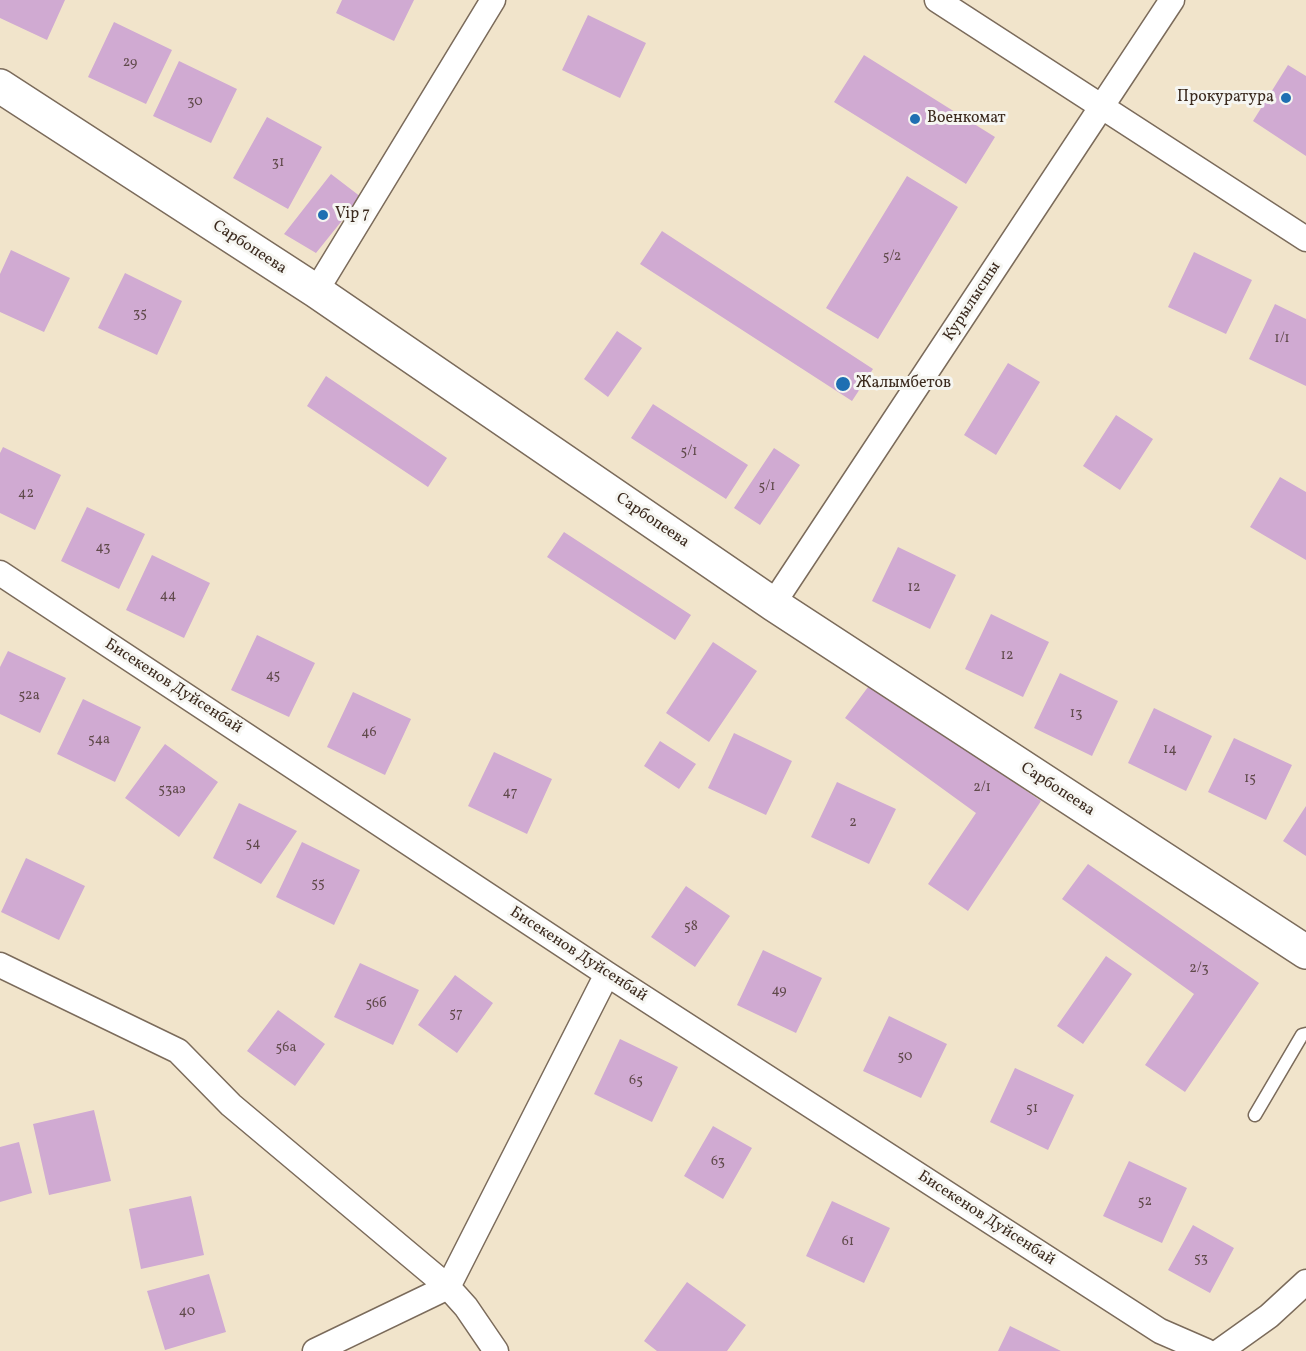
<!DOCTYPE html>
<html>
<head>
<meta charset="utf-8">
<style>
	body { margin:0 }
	canvas { display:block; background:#f1e4cb }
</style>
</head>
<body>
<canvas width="1306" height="1351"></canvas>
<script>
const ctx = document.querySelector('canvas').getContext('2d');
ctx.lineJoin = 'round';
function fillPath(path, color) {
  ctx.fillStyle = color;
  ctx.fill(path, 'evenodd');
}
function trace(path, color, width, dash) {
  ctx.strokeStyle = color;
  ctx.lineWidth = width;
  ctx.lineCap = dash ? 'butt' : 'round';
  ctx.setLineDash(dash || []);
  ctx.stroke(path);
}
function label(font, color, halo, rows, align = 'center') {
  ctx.font = font + ' Vollkorn,serif';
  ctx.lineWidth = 6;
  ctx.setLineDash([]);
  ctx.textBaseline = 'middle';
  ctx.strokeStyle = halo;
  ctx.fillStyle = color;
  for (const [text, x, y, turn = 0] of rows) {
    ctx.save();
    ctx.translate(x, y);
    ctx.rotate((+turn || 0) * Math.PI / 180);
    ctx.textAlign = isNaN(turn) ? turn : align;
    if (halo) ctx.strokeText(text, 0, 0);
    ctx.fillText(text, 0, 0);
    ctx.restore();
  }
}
fillPath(new Path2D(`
	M0 0H65L47 40 0 18Z
	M342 0H414L394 41 336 13Z
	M588 15 646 43 620 98 562 70Z
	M114 22 172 50 146 104 88 77Z
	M864 55 995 137 966 184 834 102Z
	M179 61 237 89 211 143 153 116Z
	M1288 65 1306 76V156L1253 121Z
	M267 117 322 147 288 209 233 178Z
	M331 174 361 197 316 253 284 234Z
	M907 176 958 207 878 339 826 308Z
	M662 231 873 369 852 401 640 264Z
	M11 250 70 278 44 332 0 312V274Z
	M1194 252 1252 280 1226 334 1168 307Z
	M125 273 182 301 157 355 98 328Z
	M1275 304 1306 319V386L1249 359Z
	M617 331 642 348 608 397 584 379Z
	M1008 363 1040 382 996 455 964 435Z
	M326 376 447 458 428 487 307 406Z
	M653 404 748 465 726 499 631 438Z
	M1116 415 1153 439 1120 490 1083 466Z
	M3 447 61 475 35 530 0 513V453Z
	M774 448 800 465 760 525 734 508Z
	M1280 477 1306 492V560L1250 527Z
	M87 507 145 534 119 589 61 561Z
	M564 532 691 615 675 640 547 557Z
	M898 547 956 575 930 629 872 601Z
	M152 555 210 583 184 638 126 610Z
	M991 614 1049 642 1023 697 965 669Z
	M257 635 315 663 289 717 231 690Z
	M713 642 757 671 709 742 666 713Z
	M8 651 66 678 40 733 0 714V667Z
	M1060 673 1118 701 1092 756 1034 728Z
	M871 683 1041 801 968 911 928 884 976 813 845 718Z
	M353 692 411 719 385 775 327 747Z
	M83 699 141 727 115 782 57 754Z
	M1154 708 1212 736 1186 791 1128 763Z
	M734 733 792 761 766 815 708 788Z
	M1234 738 1292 765 1266 820 1208 792Z
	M660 741 696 764 679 789 644 766Z
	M165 744 218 782 179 837 125 798Z
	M494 752 552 779 527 834 468 806Z
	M837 782 896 809 869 864 811 837Z
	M239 803 297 831 261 884 213 858Z
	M1306 806V856L1283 841Z
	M302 842 360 870 334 925 276 897Z
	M26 858 85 886 59 940 1 912Z
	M1088 864 1259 983 1185 1092 1145 1065 1194 994 1062 899Z
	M686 886 730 916 695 967 651 937Z
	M763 950 822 978 796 1033 737 1005Z
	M1106 956 1132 974 1083 1044 1057 1026Z
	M360 963 419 990 393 1045 334 1017Z
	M455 975 493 1003 457 1053 418 1025Z
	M278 1010 325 1044 295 1086 247 1051Z
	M889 1016 947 1044 921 1098 863 1071Z
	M620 1039 678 1067 652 1122 594 1094Z
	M1015 1068 1074 1095 1048 1150 990 1122Z
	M94 1110 111 1181 49 1195 33 1124Z
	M713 1126 752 1148 723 1199 684 1176Z
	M19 1142 32 1193 0 1202V1147Z
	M1129 1161 1187 1188 1162 1243 1103 1216Z
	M191 1196 204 1255 141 1269 129 1209Z
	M832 1201 890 1228 864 1283 806 1256Z
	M1193 1225 1234 1248 1210 1293 1168 1270Z
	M209 1274 226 1332 165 1350 147 1291Z
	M687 1282 746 1325 727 1351H657L644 1341Z
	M1010 1326 1061 1351H998Z`), '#d0aad2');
const lane = new Path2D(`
	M1255 1115 1302 1035 1306 1034`);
const street = new Path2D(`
	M937 0 1306 239
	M316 291 493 0
	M0 573 607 974 1160 1331 1206 1351
	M773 604 1172 0
	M0 965 178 1051 231 1105 448 1287 466 1307 496 1351
	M315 1351 448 1287 607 974
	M1220 1351 1269 1316 1306 1282`);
const secondary = new Path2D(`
	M0 86 316 291 773 604 1306 952`);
trace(lane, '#7b6b5b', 15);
trace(street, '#7b6b5b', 27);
trace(secondary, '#7b6b5b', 36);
trace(lane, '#fff', 12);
trace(street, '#fff', 24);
trace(secondary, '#fff', 33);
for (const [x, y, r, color] of [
	[1286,98,6,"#1f6fb2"],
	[915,119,6,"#1f6fb2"],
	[323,215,6,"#1f6fb2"],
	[843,384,8,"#1f6fb2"]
]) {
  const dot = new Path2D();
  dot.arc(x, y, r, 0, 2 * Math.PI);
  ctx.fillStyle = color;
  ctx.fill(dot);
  trace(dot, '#f6f6f2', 2);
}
label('14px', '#604a4b', null, [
	["29",130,63],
	["30",195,102],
	["31",278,163],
	["5/2",892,257],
	["35",140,314],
	["1/1",1282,339],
	["5/1",689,452],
	["5/1",767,487],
	["42",26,494],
	["43",103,548],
	["12",914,588],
	["44",168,596],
	["12",1007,656],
	["45",273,676],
	["52а",29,696],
	["13",1076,714],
	["46",369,733],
	["54а",99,740],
	["14",1170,750],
	["15",1250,779],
	["2/1",982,788],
	["53аэ",172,790],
	["47",510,793],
	["2",853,823],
	["54",253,844],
	["55",318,884],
	["58",691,927],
	["2/3",1199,969],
	["49",779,991],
	["56б",376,1004],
	["57",456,1014],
	["56а",286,1048],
	["50",905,1057],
	["65",636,1081],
	["51",1032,1109],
	["63",718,1162],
	["52",1145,1202],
	["61",848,1242],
	["53",1201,1259],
	["40",187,1312]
]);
label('16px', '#3b2a1e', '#f6f6f2', [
	["Прокуратура",1274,98,"right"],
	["Военкомат",927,119],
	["Vip 7",335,215],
	["Жалымбетов",856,384]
], 'left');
label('16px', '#3b2a1e', '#f6f6f2', [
	["Сарбопеева",249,248,33],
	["Курылысшы",973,302,-57],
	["Сарбопеева",652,521,34],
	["Бисекенов Дуйсенбай",173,687,33],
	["Сарбопеева",1057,790,33],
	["Бисекенов Дуйсенбай",578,955,33],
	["Бисекенов Дуйсенбай",986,1219,33]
]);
</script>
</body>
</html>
